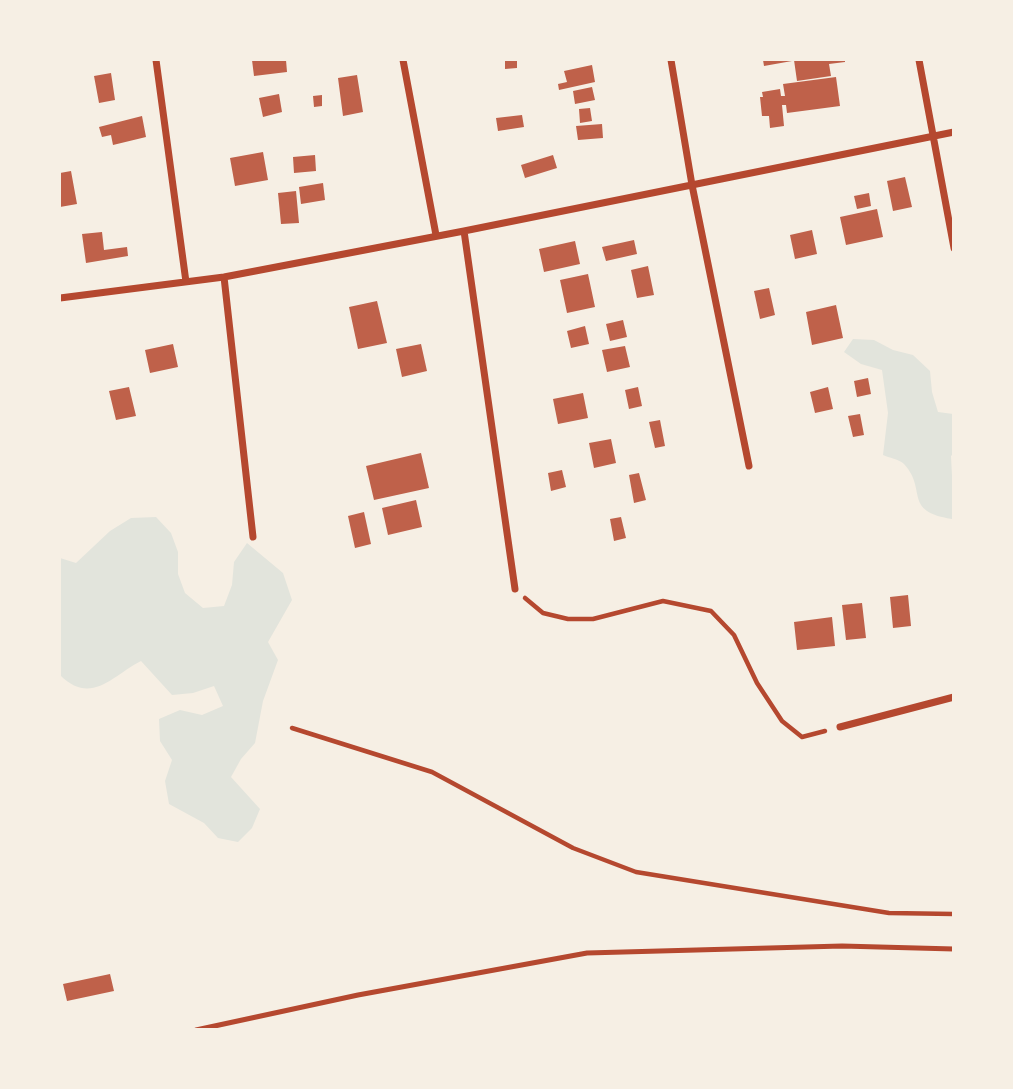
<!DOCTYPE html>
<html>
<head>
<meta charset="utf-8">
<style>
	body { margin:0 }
	#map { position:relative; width:1013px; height:1089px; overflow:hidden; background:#f6efe4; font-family:"PT Sans",sans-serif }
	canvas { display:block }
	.frame { position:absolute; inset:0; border:61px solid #f6efe4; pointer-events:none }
</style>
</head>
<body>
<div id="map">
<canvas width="1013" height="1089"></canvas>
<div class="frame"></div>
</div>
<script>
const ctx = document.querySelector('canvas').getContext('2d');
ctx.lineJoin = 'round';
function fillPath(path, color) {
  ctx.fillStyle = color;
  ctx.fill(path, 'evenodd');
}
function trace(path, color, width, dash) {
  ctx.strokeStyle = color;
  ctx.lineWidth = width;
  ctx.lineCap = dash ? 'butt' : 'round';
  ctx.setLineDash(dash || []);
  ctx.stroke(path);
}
fillPath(new Path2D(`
	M853 339 874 340 893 350 913 355 930 371 932 392 938 412 953 414V454L951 456 954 515 952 519C902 511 928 490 904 464 899 459 889 458 883 455L888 413 882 370 861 364 844 352Z
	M156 517 171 533 178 552V574L185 593 203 608 224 606 232 585 234 562 247 543 283 573 292 600 268 642 278 660 263 701 255 743 241 759 231 777 260 809 252 828 238 842 218 838 204 823 169 804 165 781 172 760 160 741 159 719 180 710 202 715 223 706 214 686 193 693 172 695 141 661C112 676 91 706 60 675V558L76 563 110 531 131 518Z`), '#e2e4dc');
fillPath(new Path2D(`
	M252 60H286L287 72 254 76Z
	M505 60H517V68L505 69Z
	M763 60H792V61L764 66Z
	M794 60H845V62L829 64 831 76 797 81Z
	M592 65 595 82 559 90 558 84 567 82 564 71Z
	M111 73 115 100 99 103 94 76Z
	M357 75 363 112 343 116 338 78Z
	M836 77 840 106 787 113 786 105H782L784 126 770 128 769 116H762L760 97H763L762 92 780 89 781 96H785L783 84Z
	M592 87 595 100 575 104 573 91Z
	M279 94 282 112 263 117 259 98Z
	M322 95V106L314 107 313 96Z
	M590 108 592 121 580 123 579 109Z
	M522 115 524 127 498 131 496 118Z
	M142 116 146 137 113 145 111 135 102 137 99 127Z
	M602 124 603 138 578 140 576 126Z
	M263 152 268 180 235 186 230 158Z
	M315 155 316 171 294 173 293 157Z
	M553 155 557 168 525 178 521 165Z
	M71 171 77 204 60 207V173Z
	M905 177 912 207 893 211 887 181Z
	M323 183 325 200 301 204 299 187Z
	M296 191 299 223 281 224 278 193Z
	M869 193 871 206 857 209 854 196Z
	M877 209 883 237 846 245 840 217Z
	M812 230 817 254 795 259 790 235Z
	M102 232 104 250 127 247 128 256 86 263 82 234Z
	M634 240 637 254 606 261 602 247Z
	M575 241 580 264 544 272 539 249Z
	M648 266 654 295 637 298 631 270Z
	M588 274 595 307 567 313 560 280Z
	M769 288 775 315 760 319 754 291Z
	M377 301 387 343 358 349 349 307Z
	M836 305 843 338 812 345 806 312Z
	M623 320 627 337 610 341 606 324Z
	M585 326 589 344 571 348 567 331Z
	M173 344 178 367 150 373 145 350Z
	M421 344 427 371 402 377 396 349Z
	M625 346 630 367 607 372 602 350Z
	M868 378 871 394 857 397 854 381Z
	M129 387 136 416 116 420 109 391Z
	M638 387 642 406 629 409 625 390Z
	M828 387 833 409 815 413 810 392Z
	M583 393 588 418 558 424 553 399Z
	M860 414 864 435 853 437 848 416Z
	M660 420 665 446 655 448 649 422Z
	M611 439 616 463 594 468 589 443Z
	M421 453 429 488 374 500 366 466Z
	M562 470 566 487 551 491 548 473Z
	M639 473 646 500 634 503 629 475Z
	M416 500 422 527 388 535 382 508Z
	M364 512 371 544 355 548 348 516Z
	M621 517 626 538 614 541 610 519Z
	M908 595 911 626 893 628 890 597Z
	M862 603 866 638 846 640 842 605Z
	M832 617 835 646 797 650 794 622Z
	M110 974 114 991 67 1001 63 984Z`), '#bf614a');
trace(new Path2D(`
	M525 598 543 613 568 619H593L663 601 711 611 734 635 757 683 782 721 802 737 825 731
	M292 728 432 772 573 848 636 872 889 913 954 914`), '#b5482f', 4.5);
trace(new Path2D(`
	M196 1030 358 995 587 953 842 946 954 949`), '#b5482f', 5);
trace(new Path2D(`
	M156 60 186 282
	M403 60 436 235
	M671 60 692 185 749 466
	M919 60 954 248
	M464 231 515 589
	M224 277 253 537
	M60 298 224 277 464 231 954 132
	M840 727 954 697`), '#b5482f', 7);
</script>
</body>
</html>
